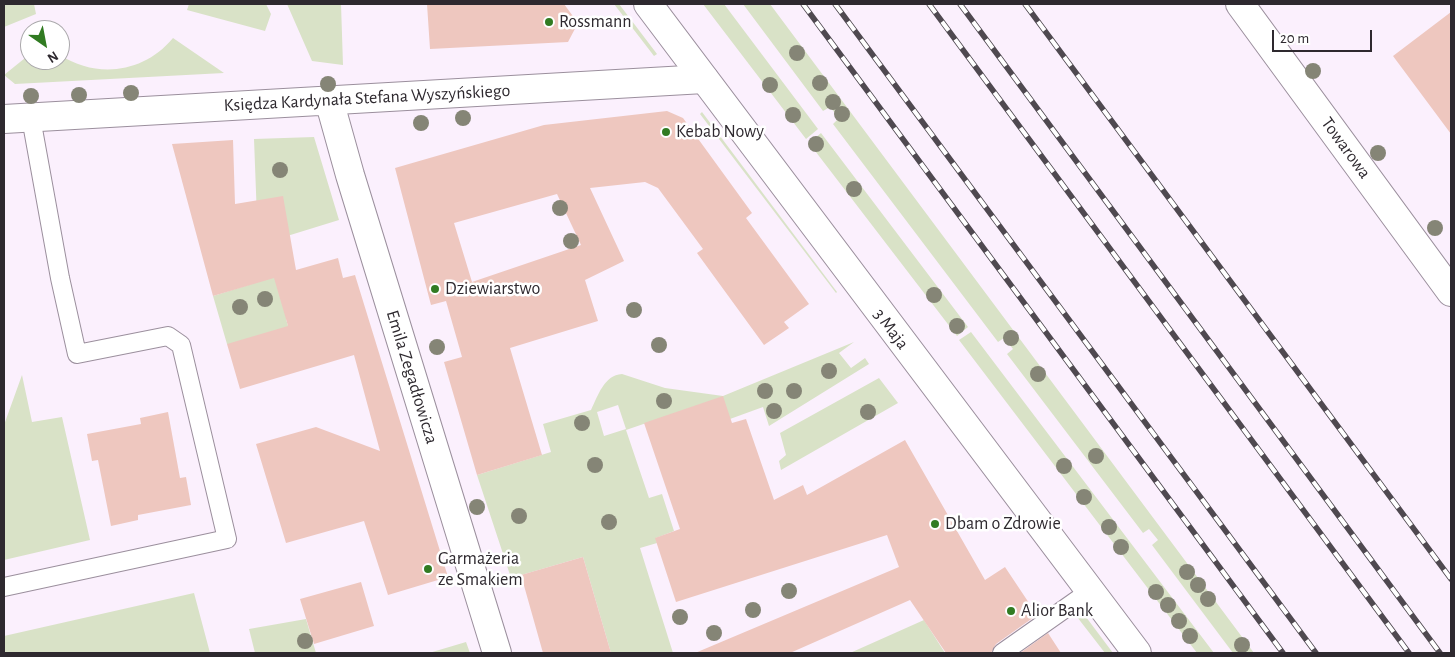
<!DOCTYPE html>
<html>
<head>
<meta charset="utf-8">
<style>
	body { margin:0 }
	#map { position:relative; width:1455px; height:657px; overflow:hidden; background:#fbf0fd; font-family:"Alegreya Sans",sans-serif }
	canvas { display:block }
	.frame { position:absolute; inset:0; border:5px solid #2e292f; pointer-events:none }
	.north { position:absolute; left:20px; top:20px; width:50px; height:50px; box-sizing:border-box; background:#fff; border:1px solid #aba9ac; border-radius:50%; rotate:147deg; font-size:14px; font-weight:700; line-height:20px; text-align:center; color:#2e292f }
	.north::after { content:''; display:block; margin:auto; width:18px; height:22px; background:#317b22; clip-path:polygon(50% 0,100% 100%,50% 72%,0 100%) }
	.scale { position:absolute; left:1272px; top:30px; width:100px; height:22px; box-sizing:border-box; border:2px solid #2e292f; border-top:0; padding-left:6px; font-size:15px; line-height:18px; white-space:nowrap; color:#2e292f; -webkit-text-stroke:4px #fff; paint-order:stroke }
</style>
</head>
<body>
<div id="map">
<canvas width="1455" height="657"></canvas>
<div class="frame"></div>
<div class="north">N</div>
<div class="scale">20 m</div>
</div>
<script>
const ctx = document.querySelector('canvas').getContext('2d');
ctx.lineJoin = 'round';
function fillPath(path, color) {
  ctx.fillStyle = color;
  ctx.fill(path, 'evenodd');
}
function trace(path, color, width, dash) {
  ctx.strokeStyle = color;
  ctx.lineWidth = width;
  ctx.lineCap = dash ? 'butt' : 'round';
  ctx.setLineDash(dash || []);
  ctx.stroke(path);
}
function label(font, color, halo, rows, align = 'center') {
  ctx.font = font + ' "Alegreya Sans",sans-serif';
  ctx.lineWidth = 5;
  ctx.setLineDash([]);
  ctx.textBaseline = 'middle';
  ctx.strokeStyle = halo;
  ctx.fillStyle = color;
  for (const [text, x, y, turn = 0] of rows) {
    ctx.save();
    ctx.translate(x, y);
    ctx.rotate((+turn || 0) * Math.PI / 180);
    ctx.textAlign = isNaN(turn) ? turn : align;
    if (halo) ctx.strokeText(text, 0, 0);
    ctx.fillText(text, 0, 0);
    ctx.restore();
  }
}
fillPath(new Path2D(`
	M4 4H34L36 14 4 27Z
	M189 4H266L271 14 265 31 187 10Z
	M287 4H341L343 65 312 61Z
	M614 4H619L657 54 654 56Z
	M703 4H724L818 129 806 139Z
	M743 4H770L1254 653H1233L1152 545 1158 540 1149 529 1143 533 1007 354 1013 349 1004 338 998 342 833 124 839 118 830 107 823 111Z
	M173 38 224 73 15 84 4 75 30 54V60H60V55C97 79 144 73 173 38Z
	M702 112 837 292 836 293 700 114Z
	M821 133 968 327 957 336 809 143Z
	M314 137 339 220 258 245 254 139Z
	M296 270 286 319 294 346 227 344 213 296Z
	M971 332 1214 653H1197L959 340Z
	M854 342 839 353 851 368 865 358 869 364 769 426 763 407 730 419 722 397 626 430 649 498 662 494 674 531 656 538 657 543 640 548 673 653H611L583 557 511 578 477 475 551 452 543 424 591 410C598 396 604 375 622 374L665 388 723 396ZM618 405 626 429 604 436 597 412Z
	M22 375 32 422 62 417 90 540 4 560V425Z
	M879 378 898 403 781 470 779 461 786 455 780 433Z
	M194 593 210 653H4V636Z
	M1080 609 1113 653H1105L1074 613Z
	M306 619 316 653H255L249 629Z
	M924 620 945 653H850Z
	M466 642 470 653H429Z`), '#d9e2c7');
fillPath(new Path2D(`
	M427 4H564L578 23 568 42 430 49Z
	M1451 12V134L1393 56Z
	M667 111 683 118 752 213 746 218 809 304 784 322 789 328 764 345 697 253 703 249 658 188 645 182 590 188 624 261 585 280 598 321 510 348 542 455 477 475 444 362 462 357 446 301 431 305 395 168 544 125ZM557 194 581 245 472 282 454 223Z
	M233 140 235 204 283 196 296 270 338 258 343 278 355 275 448 577 388 595 364 521 286 543 256 444 316 427 380 451 354 355 240 389 227 344 288 326 274 278 213 296 172 144Z
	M723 396 732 423 746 419 774 500 803 485 807 495 905 440 985 580 1005 567 1037 615 996 644 991 653H946L910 600 790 653H695L899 567 887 535 676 602 655 538 680 529 644 423Z
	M168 412 180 478 186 477 191 505 138 515V520L111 526 98 460 92 461 87 434 141 424 140 418Z
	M583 557 611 653H543L521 575Z
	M361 582 374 626 314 644 300 599Z
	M1048 633 1061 653H1020Z`), '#eec7bf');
const service = new Path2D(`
	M4 587 227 539 181 345 168 336 77 354 60 278 31 118
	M1002 653 1090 591`);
const minor = new Path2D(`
	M329 100 350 175 497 653
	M4 119 704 79`);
const tertiary = new Path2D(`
	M648 4 1137 653
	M1240 4 1451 292`);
trace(service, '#9b8f9d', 20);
trace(minor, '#9b8f9d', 30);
trace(tertiary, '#9b8f9d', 30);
trace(service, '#fff', 18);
trace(minor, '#fff', 28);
trace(tertiary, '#fff', 28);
const rail = new Path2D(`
	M803 4 1283 653
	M835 4 1316 653
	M929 4 1409 653
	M960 4 1440 653
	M1025 4 1451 579`);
trace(rail, '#4f4950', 5.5);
trace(rail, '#fff', 4, [11]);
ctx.fillStyle = '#858576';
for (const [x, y] of [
	[797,53],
	[1313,71],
	[820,83],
	[328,84],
	[770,85],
	[131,93],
	[79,95],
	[31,96],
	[833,102],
	[842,114],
	[793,115],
	[463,118],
	[421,123],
	[816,144],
	[1378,153],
	[280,170],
	[854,189],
	[560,208],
	[1435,228],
	[571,241],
	[934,295],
	[265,299],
	[240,307],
	[634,310],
	[957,326],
	[1011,338],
	[659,345],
	[437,347],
	[829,371],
	[1038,374],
	[765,391],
	[794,391],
	[664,401],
	[774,411],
	[868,412],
	[582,423],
	[1096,456],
	[595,465],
	[1064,466],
	[1084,497],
	[477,507],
	[519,516],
	[609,522],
	[1109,527],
	[1121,547],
	[1187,572],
	[1198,585],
	[789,591],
	[1156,592],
	[1208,599],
	[1168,605],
	[753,610],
	[680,617],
	[1179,621],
	[714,633],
	[1190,636],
	[305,641],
	[1242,645]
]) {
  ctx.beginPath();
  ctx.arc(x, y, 8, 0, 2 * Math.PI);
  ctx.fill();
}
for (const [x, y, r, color] of [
	[549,22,5,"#317b22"],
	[666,132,5,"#317b22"],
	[435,289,5,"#317b22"],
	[935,524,5,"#317b22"],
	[428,569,5,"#317b22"],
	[1011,611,5,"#317b22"]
]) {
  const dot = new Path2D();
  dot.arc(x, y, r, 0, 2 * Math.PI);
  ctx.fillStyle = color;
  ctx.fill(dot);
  trace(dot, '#fff', 2);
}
label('18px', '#2e292f', '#fff', [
	["Rossmann",559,22],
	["Kebab Nowy",676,132],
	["Dziewiarstwo",445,289],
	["Dbam o Zdrowie",945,524],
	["Garmażeria",438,559],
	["ze Smakiem",438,580],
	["Alior Bank",1021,611]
], 'left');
label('18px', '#2e292f', '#fff', [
	["Księdza Kardynała Stefana Wyszyńskiego",367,98,-3],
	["Towarowa",1346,148,54],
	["3 Maja",891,329,53],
	["Emila Zegadłowicza",412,377,73]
]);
</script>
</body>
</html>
